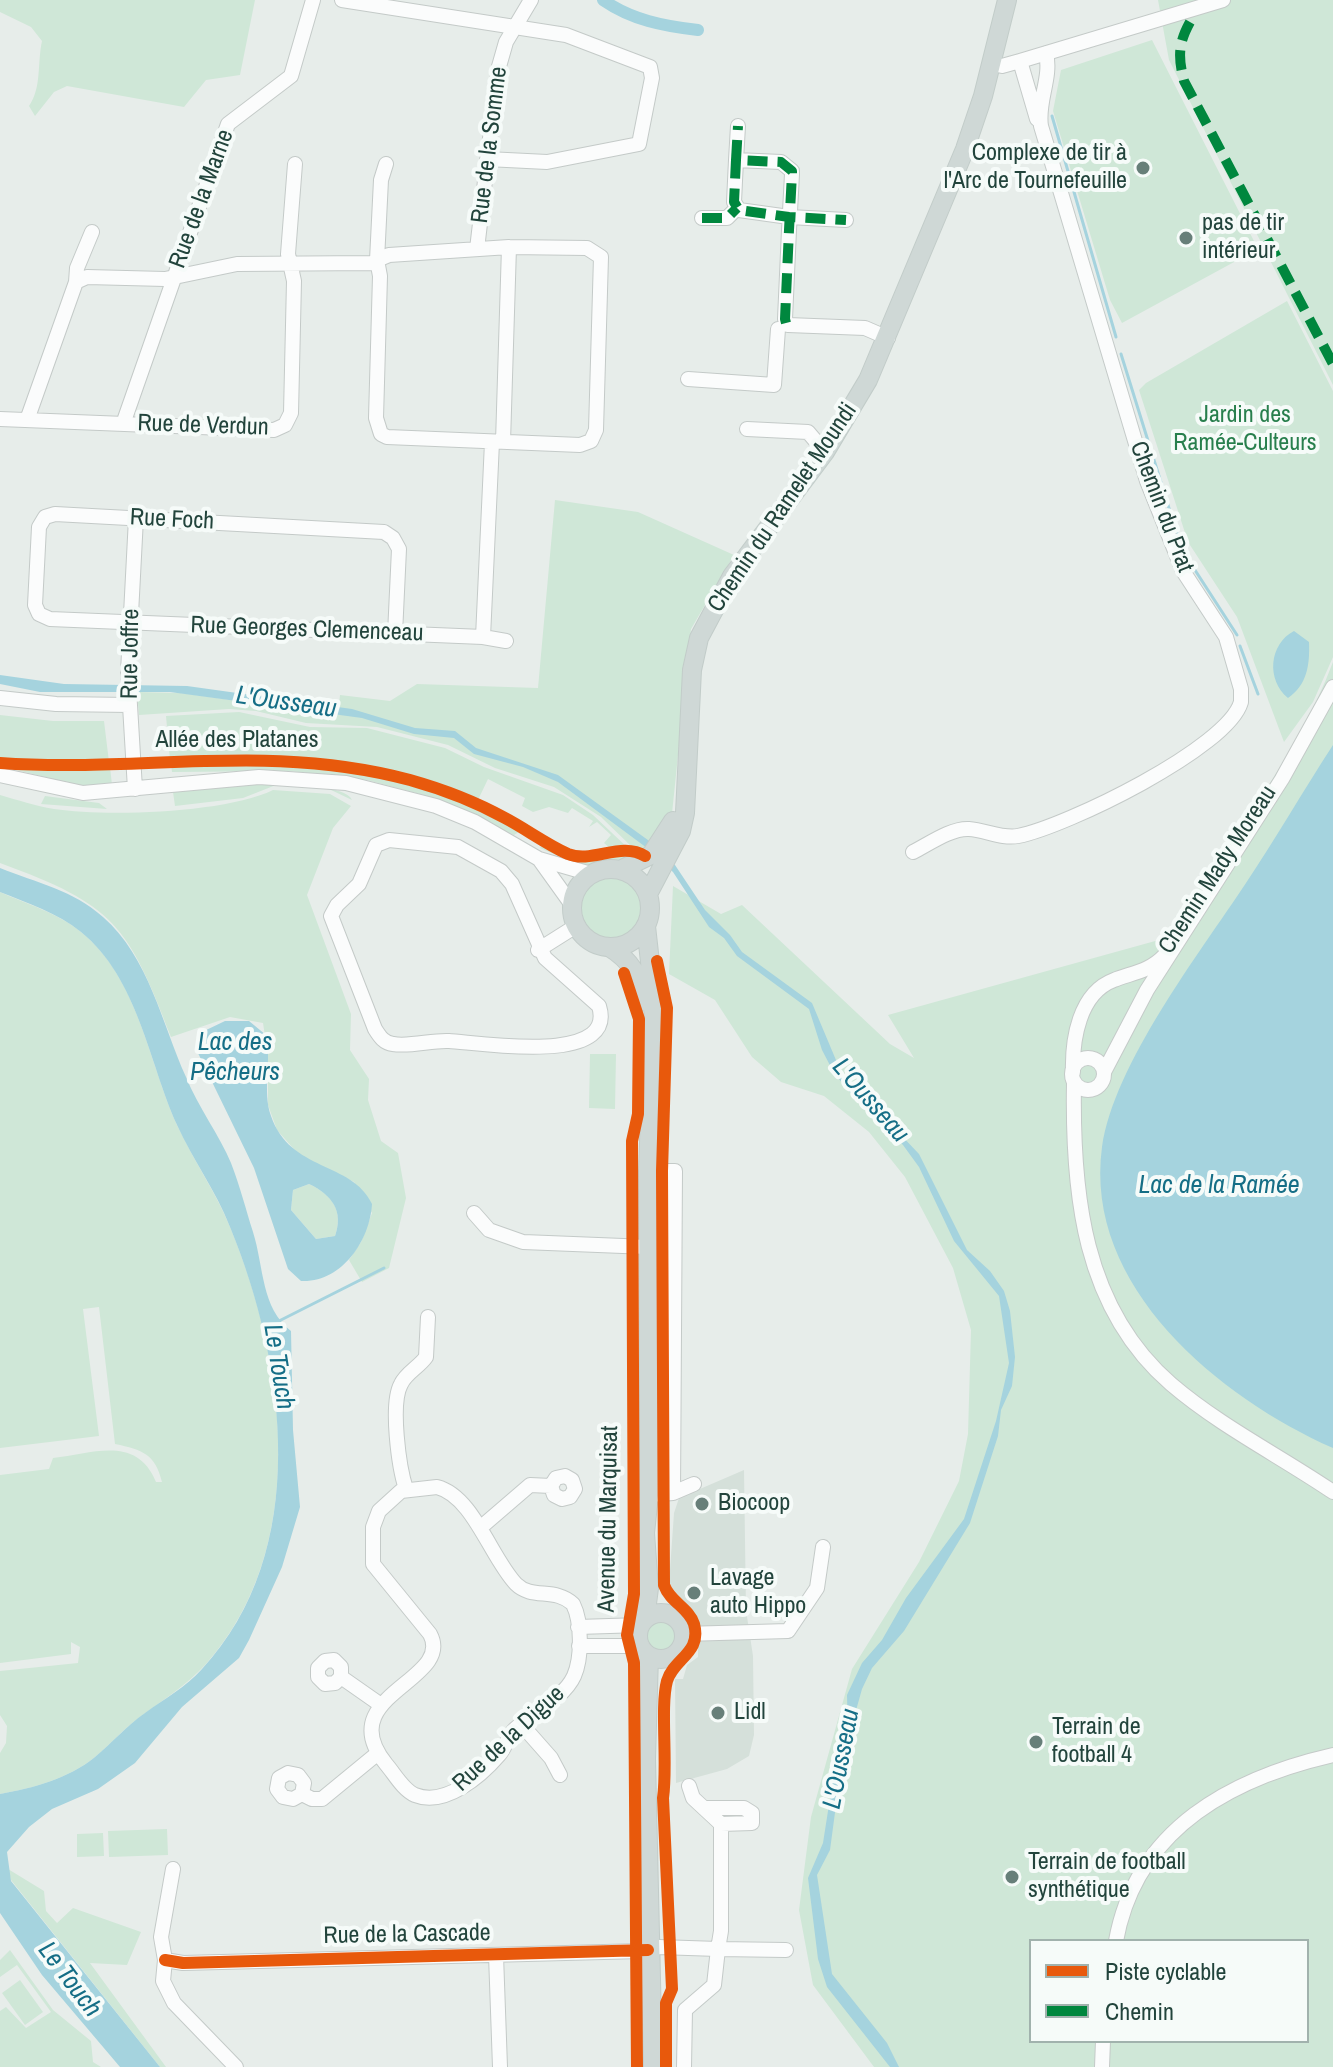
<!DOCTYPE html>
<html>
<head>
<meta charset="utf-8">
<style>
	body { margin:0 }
	#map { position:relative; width:1333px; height:2067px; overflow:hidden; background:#e7edea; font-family:"Archivo Narrow",sans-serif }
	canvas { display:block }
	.legend { position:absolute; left:1029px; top:1939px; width:280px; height:104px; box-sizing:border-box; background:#f6fbf9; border:2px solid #a1b2ad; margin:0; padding:10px 14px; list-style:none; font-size:24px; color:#22443c }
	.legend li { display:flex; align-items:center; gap:16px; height:40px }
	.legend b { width:40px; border:2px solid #a1b2ad }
</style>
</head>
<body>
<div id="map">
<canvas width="1333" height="2067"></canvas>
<ul class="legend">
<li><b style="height:10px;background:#e8590c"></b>Piste cyclable</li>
<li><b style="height:10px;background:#00873e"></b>Chemin</li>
</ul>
</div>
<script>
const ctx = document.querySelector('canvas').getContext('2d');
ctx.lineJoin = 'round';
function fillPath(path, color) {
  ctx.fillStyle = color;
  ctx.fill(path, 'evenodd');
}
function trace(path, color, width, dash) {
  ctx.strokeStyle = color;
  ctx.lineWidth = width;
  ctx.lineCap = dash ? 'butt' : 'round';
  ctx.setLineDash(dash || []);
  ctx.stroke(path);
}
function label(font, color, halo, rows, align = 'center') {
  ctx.font = font + ' "Archivo Narrow",sans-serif';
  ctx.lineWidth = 8;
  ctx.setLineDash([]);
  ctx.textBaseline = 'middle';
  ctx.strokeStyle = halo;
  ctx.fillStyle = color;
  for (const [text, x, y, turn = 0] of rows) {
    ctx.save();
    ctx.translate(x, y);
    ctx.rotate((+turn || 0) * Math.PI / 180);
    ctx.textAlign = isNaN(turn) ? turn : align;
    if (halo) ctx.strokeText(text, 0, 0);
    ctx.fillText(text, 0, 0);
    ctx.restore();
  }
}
fillPath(new Path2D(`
	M744 1470 746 1610 753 1656 754 1735 749 1756 727 1769 676 1783 675 1679H683L687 1665 698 1657V1649L696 1617 669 1584 674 1513 679 1498Z`), '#d5e0da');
fillPath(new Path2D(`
	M0 0H255L240 75 206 80 184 107 67 86 54 92 35 116 29 106C42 87 37 64 42 41L31 27 0 12Z
	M1158 0H1333V385L1169 60Z
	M1152 40 1258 249 1122 323 1110 300 1053 111 1061 70Z
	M1287 301 1333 391V657L1313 702 1284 742 1237 617 1188 542 1139 390 1146 383Z
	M555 500 638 512 734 555 691 629 670 833 643 850 634 849 601 817 554 787 495 768 448 745 377 727 306 723 256 711 229 709 139 715 137 692 181 693 338 715 340 695 390 701 417 684 538 688Z
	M1333 662V2067H874L813 1985 799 1910 811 1817 852 1669 919 1562 959 1481 968 1434 971 1330 953 1268 905 1177 869 1132 824 1096 781 1082 752 1057 715 1000 669 974 673 886 721 914 742 905 890 1044 914 1058 888 1015 1166 938C1222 851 1297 758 1333 662ZM1031 1941H1307V2041H1031Z
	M239 712 310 727 367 728 445 748 484 767 563 795 593 815 629 849H611L604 843 611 835 597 822 589 827 593 821 572 808 568 813 549 807 533 812 522 806 525 798 488 779 477 802C377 761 277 753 170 760L166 716Z
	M0 715 53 721H104L109 762 0 761Z
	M238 761C337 761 435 780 522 830L514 835 431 797 367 780 290 771 172 772 171 764Z
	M0 766 110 767 112 785 82 786Z
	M231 784C252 784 344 781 352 800L329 789 276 785 243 798 175 806 173 792Z
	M273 790 330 794 351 806 333 828 307 895 351 1014 350 1050 369 1079 368 1100 381 1141 398 1153 406 1198 389 1268 362 1282 349 1260 361 1242 372 1213 354 1182 300 1156 277 1130 268 1105V1056L263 1023 230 1017 171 1037C128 925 115 905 0 863V795C18 800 35 806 54 809 107 817 226 813 273 790Z
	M45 796 99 803 107 809 41 804Z
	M543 842 575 859 636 854 623 860 581 866 540 848Z
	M579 908a32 32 0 1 1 64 0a32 32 0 1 1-64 0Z
	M0 892C27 904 58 913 81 932 140 979 149 1067 180 1131 196 1164 216 1193 230 1227 286 1361 311 1546 206 1664 187 1685 163 1700 140 1717 123 1729 111 1744 95 1757 68 1779 33 1788 0 1794V1753L6 1743 7 1726 0 1715V1671L78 1663 80 1647 71 1642V1654L0 1663V1475L49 1469 53 1458C94 1453 137 1435 156 1482H162C155 1454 143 1450 115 1444L99 1307 83 1309 99 1436 0 1448Z
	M590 1054H616L615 1109 589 1108Z
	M309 1184C332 1195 344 1210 335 1236L316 1239 291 1210 293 1190Z
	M645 1636a16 16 0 1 1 32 0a16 16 0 1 1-32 0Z
	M167 1829 168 1855 109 1857 108 1831Z
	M103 1833 104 1856 77 1857V1834Z
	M8 1869 44 1891 46 1911 57 1923 73 1908 141 1932 127 1965 90 1963 166 2067H160L11 1880Z
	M10 1950 53 2010 91 2041 93 2062 101 2067H0V2011L6 2007 26 2028 51 2012 17 1965 0 1977V1960Z
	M20 1980 43 2012 25 2025 2 1993Z`), '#cfe7d7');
fillPath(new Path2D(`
	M1294 631 1309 642C1310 665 1307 685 1288 698 1266 680 1269 644 1294 631Z
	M0 675 64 684 187 686 352 709 415 728 455 731 476 748 558 775 652 843 675 865 705 910 730 935 742 952 812 1003 841 1072 919 1154 967 1250 990 1271 1004 1291 1010 1311 1015 1357 1012 1386 1001 1410 998 1436 970 1523 904 1631 872 1668 862 1689 855 1714 856 1739 838 1790 830 1850 817 1875 832 1974 887 2043 899 2067H890L827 1987 818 1959 808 1878 823 1843 833 1779 848 1733 847 1695 862 1663 882 1640 906 1598 964 1519 996 1421 1009 1363 999 1296 954 1241 919 1167 903 1145 859 1103 834 1073 822 1050 809 1009 737 956 724 938 709 927 673 872 647 848 558 782 523 767 474 754 454 738 414 734 362 718 170 692H40L0 684Z
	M1333 745V1448C1220 1398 1083 1287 1102 1147 1114 1064 1199 954 1246 883 1276 838 1303 791 1333 745Z
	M0 868C37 883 73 890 103 917 149 957 162 1024 186 1077 198 1107 220 1136 231 1163 240 1186 246 1210 253 1232 264 1267 261 1308 291 1331L293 1430 300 1507 282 1567 249 1640 239 1658 182 1707 135 1763 98 1789 52 1809 29 1827 7 1852 11 1881 160 2067H120L42 1975 0 1913V1794C33 1788 68 1779 95 1757 112 1743 126 1726 145 1713 164 1699 186 1687 202 1669 312 1551 286 1363 230 1227 216 1191 193 1160 177 1125 149 1063 138 978 81 932 58 913 27 903 0 892Z
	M225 1021H249L266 1035C272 1062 262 1091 271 1116 290 1172 352 1161 372 1204 370 1240 342 1283 301 1281L288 1269 254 1168 196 1049 202 1032ZM309 1184C332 1195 344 1211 335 1236L316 1239 291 1210 293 1190Z`), '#a5d3de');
trace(new Path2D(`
	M1052 116 1116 337
	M1121 354 1182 550 1237 635
	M1240 646 1258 694
	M277 1322 384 1268`), '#a5d3de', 3);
trace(new Path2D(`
	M603 0C632 20 663 26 698 30`), '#a5d3de', 12);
const minor = new Path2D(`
	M342 0 566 35 650 67 652 78 639 144 547 162 487 159
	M1020 61 1037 119
	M992 64 1002 66 1020 61 1223 0
	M736 160 738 126
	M702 218H727L737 208
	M846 220 789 217 739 210 734 202 736 160 781 162 792 171V174L789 230 785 319 788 325 865 328 888 338
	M509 247 587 248 601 257 596 430 591 441 580 445 387 437 381 434 376 418 380 276 377 260 389 255Z
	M477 249 498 70 506 42 531 0
	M76 282 77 268 92 232
	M688 379 774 385 778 329
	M0 419 274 430 285 425 291 413 294 281 288 254 295 164
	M27 420 76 282 87 277 165 279 237 264 372 263 377 260 381 180 386 164
	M123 424 228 124 291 76 313 0
	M747 429 808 432 825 452
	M503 442 509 247
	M395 634 399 549 393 538 384 532 55 514 45 517 39 527 35 605 39 614 50 619C194 625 338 631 483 637L492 442
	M483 637 506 641
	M0 698 56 704 130 705
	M0 775 83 793 259 777 346 783 436 806 475 822 539 859 591 874
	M135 789 128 672 136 518
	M389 840 458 847 501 871 512 884 545 958 599 1006C618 1067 475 1042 449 1041 432 1040 410 1047 393 1044 384 1043 380 1037 375 1029L331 916 337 905 359 884 376 845Z
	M913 852C929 844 951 828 969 829 985 830 1002 839 1018 836 1065 827 1228 748 1241 702V689L1226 637 1183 571 1147 481 1041 126C1037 101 1052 78 1046 53
	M539 859 572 905
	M538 950 576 926
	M1072 1074a16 16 0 1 1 32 0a16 16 0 1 1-32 0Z
	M1073 1072C1072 1040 1079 993 1114 980 1132 973 1150 971 1164 956
	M1104 1072 1147 990 1282 779 1333 687
	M1074 1083C1072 1193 1083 1308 1171 1384 1220 1426 1280 1456 1333 1492
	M648 1171H675L673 1493
	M474 1213 489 1230 523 1242 648 1247
	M437 1487C473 1496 491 1558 516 1584 532 1600 555 1587 573 1604 582 1622 582 1658 574 1676 564 1698 533 1713 515 1729 507 1737 506 1747 499 1755 481 1776 445 1807 415 1795 403 1790 394 1773 386 1764 330 1695 455 1681 430 1634L373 1564V1527L379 1511 401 1491Z
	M406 1489C399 1468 390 1404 401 1384 406 1373 419 1367 426 1357L428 1317
	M649 1495 673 1493 694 1484
	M480 1528 530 1485 551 1486 554 1495 562 1499 570 1497 575 1489 572 1480 565 1476 556 1478 551 1486
	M578 1627 641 1625
	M684 1634 788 1631 817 1588 823 1547
	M579 1646H640
	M341 1677 335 1683 325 1684 318 1677V1668L325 1661 334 1660 341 1667V1677L381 1705
	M521 1724 551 1758 560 1775
	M689 1786 693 1798 721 1824V1931L718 1949 786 1950
	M302 1794 293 1799 283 1797 277 1789 279 1778 288 1773 298 1775 304 1783 302 1794 312 1799H322L378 1753
	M706 1808H744L752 1813V1823L721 1824
	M173 1869 161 1937 165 1960 163 1981 174 2003 236 2067
	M1116 1941C1136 1829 1232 1778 1333 1755
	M496 1955 500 2067
	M165 1960 183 1963 642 1951 659 1947 718 1949 714 1985 685 2010 684 2067
	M1102 2067 1103 2041`);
const major = new Path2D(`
	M572 908a39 39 0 1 1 78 0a39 39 0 1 1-78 0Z
	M620 870 651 855 673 821
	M648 894 681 831 685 813 692 670 699 638 732 576 825 452 868 380 965 149 983 96 1007 0
	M609 947C632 961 639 976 646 1002
	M638 1636a23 23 0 1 1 46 0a23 23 0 1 1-46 0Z
	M645 1619 649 1588 645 1533 649 1495 648 1171 654 998 646 926
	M649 1656 646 1759 653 2067`);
trace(minor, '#c4cac8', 16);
trace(major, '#c2ccc9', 20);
trace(minor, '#fbfcfc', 14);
trace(major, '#cfd8d6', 18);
trace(new Path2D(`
	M1190 22C1178 44 1178 57 1184 81L1333 364
	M736 160 738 126
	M702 218H727L737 208
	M786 323 785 319 789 230 792 174V171L781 162 736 160 734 202 739 210 789 217 846 220`), '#00873e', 10, [20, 10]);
trace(new Path2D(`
	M0 763C142 773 268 742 410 780 442 789 476 802 505 818 526 829 546 844 568 854 592 864 621 841 645 856
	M657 961 667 1008 662 1171 664 1585C670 1602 689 1608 694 1624 702 1653 674 1658 667 1681 660 1707 668 1765 663 1798L672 1989 666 2003V2067
	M624 973 639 1019 638 1114 632 1141 634 1594 627 1635 634 1663 637 2067
	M165 1960 183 1963 648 1950`), '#e8590c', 12);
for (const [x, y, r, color] of [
	[1143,168,8,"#677f79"],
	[1186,238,8,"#677f79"],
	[702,1504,8,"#677f79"],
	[694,1593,8,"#677f79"],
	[718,1713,8,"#677f79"],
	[1036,1742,8,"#677f79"],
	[1012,1877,8,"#677f79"]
]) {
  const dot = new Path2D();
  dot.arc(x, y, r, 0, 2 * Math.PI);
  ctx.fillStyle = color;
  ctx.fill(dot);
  trace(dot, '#f6fbf9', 3);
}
label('24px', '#22443c', '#f6fbf9', [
	["Rue de la Somme",490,145,-83],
	["Rue de la Marne",202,199,-70],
	["Rue de Verdun",203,426,2],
	["Chemin du Prat",1161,507,69],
	["Chemin du Ramelet Moundi",783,508,-56],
	["Rue Foch",172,520,3],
	["Rue Georges Clemenceau",307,630,2],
	["Rue Joffre",131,654,-89],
	["Allée des Platanes",237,741],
	["Chemin Mady Moreau",1218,870,-57],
	["Avenue du Marquisat",609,1519,-89],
	["Rue de la Digue",509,1739,-43],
	["Rue de la Cascade",407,1935,-1]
]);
label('24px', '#22443c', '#f6fbf9', [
	["Complexe de tir à",1127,154,"right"],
	["l'Arc de Tournefeuille",1127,182,"right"],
	["pas de tir",1202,224],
	["intérieur",1202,252],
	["Biocoop",718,1504],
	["Lavage",710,1579],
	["auto Hippo",710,1607],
	["Lidl",734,1713],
	["Terrain de",1052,1728],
	["football 4",1052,1756],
	["Terrain de football",1028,1863],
	["synthétique",1028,1891]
], 'left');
label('24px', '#287f4d', '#f6fbf9', [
	["Jardin des",1245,416],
	["Ramée-Culteurs",1245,444]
]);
label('italic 26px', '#156e86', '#f6fbf9', [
	["L'Ousseau",286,703,8],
	["Lac des",235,1043],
	["Pêcheurs",235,1073],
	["L'Ousseau",870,1101,49],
	["Lac de la Ramée",1219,1186],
	["Le Touch",278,1367,81],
	["L'Ousseau",842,1759,-79],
	["Le Touch",69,1980,53]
]);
</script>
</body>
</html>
